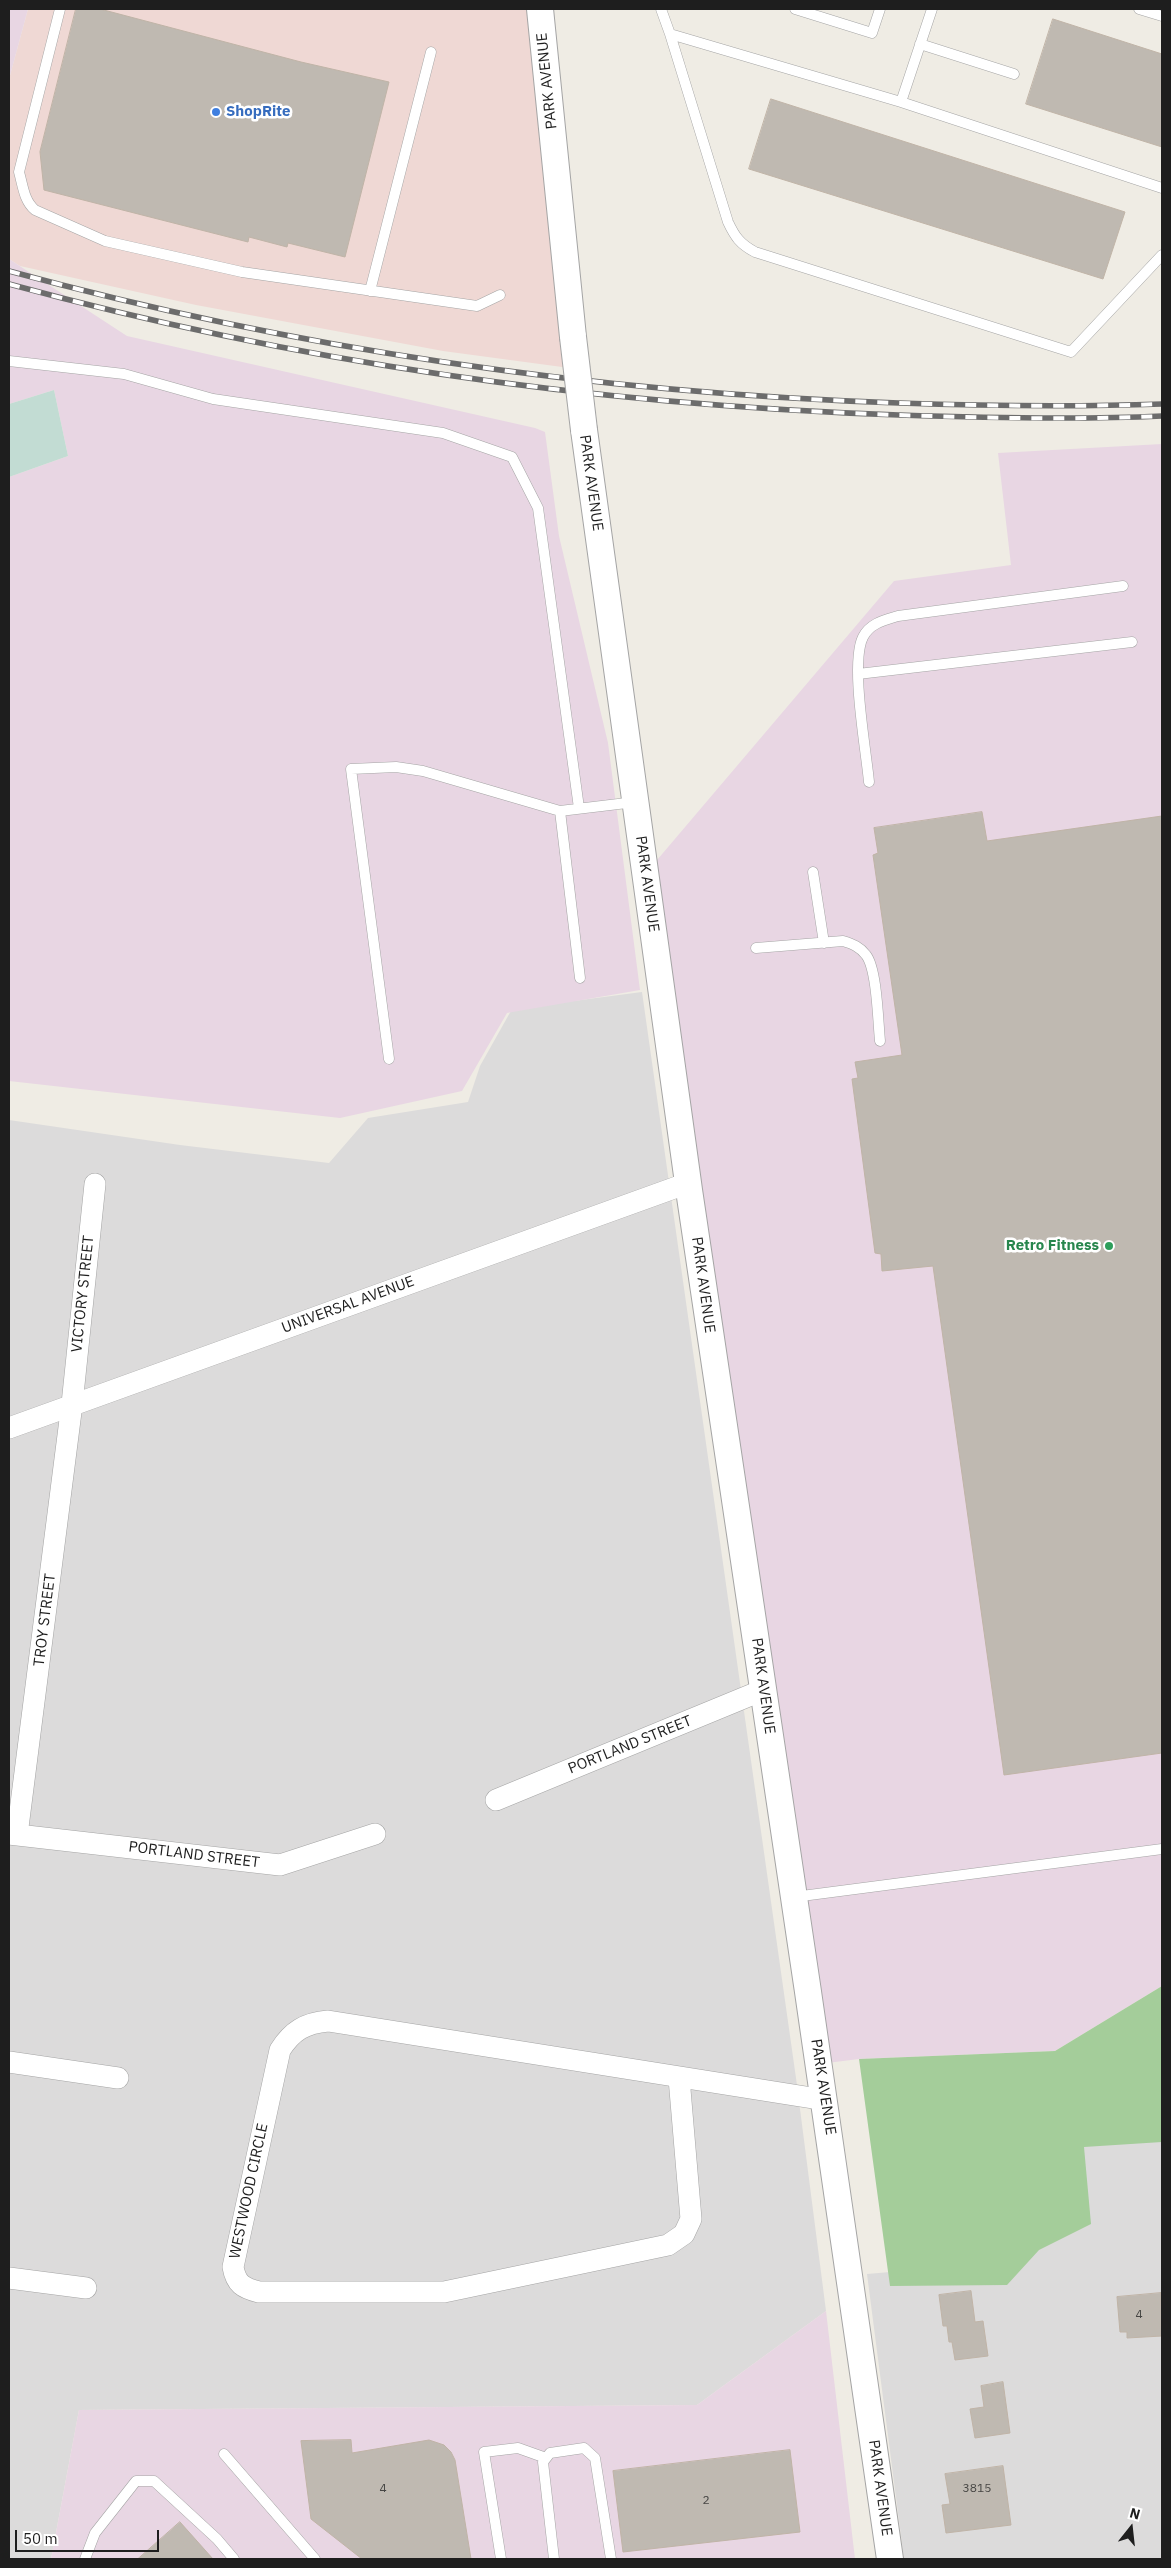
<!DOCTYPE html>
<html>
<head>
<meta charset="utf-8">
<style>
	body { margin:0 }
	#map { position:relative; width:1171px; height:2568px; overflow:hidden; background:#efece4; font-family:"IBM Plex Sans",sans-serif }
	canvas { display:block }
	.frame { position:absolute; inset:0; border:10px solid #1e1e1e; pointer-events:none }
	.north { position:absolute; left:1106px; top:2503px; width:50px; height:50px; -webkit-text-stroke:4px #fff; paint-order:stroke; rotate:16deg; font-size:14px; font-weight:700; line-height:20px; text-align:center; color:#1e1e1e }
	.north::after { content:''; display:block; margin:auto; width:18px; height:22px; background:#1e1e1e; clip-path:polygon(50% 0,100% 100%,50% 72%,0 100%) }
	.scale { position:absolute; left:15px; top:2530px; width:144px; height:22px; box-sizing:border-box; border:2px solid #1e1e1e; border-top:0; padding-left:6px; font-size:15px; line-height:18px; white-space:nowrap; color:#1e1e1e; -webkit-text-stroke:4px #fff; paint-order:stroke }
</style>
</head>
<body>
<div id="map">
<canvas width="1171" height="2568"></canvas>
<div class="frame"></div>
<div class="north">N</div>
<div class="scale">50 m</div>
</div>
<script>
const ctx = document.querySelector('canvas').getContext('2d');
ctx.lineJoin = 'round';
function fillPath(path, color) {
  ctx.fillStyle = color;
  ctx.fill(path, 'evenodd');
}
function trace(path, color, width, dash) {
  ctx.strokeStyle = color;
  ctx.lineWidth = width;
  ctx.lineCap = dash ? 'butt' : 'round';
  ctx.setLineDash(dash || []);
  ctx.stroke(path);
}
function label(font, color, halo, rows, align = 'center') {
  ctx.font = font + ' "IBM Plex Sans",sans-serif';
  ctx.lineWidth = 5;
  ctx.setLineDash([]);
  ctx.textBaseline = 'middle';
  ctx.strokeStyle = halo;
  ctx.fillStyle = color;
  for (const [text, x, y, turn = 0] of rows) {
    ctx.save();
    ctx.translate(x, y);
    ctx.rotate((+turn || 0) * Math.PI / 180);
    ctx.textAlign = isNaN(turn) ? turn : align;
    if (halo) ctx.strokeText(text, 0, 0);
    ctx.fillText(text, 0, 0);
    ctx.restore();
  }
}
fillPath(new Path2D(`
	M642 992 796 2078 826 2311 697 2405 79 2410 51 2559H9V1120L180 1145 329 1163 368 1118 468 1102 480 1066 512 1009Z
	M1162 2130V2559H904L867 2274 948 2267 1085 2135Z`), '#dcdbdb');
fillPath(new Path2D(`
	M28 9H540L577 369 443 351 196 305 20 266 9 259V79Z`), '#efd8d4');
fillPath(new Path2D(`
	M9 9H28L9 79Z
	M9 259 127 336 535 428 545 432 559 536 608 743 640 990 507 1013 462 1091 340 1118 9 1081V477L68 456 54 390 9 404Z
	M1162 444V1986L1055 2051 859 2059 819 2064 646 873 894 581 1011 565 998 453Z
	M826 2311 855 2559H51L79 2410 697 2405Z`), '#e8d6e3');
fillPath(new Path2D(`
	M1162 1986V2142L1084 2147 1091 2224 1039 2250 1007 2285 890 2286 859 2059 1055 2051Z`), '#a4cd9a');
fillPath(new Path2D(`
	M54 390 68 456 9 477V404Z`), '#c2dcd3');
const building = new Path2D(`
	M76 9H100L301 62 389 82 345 257 288 243 287 247 249 237 248 242 44 190 40 152Z
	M1053 19 1162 54V147L1026 104Z
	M771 99 1125 212 1103 279 749 169Z
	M982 812 987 841 1162 816V1753L1004 1775 933 1266 882 1271 881 1254 875 1253 852 1079 858 1078 855 1062 902 1055 873 855 878 853 874 828Z
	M971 2291 975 2322 983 2321 988 2356 955 2360 952 2342H949L947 2326H943L939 2295Z
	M1161 2293 1162 2336 1127 2338V2332H1120L1117 2297Z
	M1003 2382 1010 2433 975 2438 970 2409 984 2407 981 2386Z
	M351 2440 352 2453 429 2440 444 2445 451 2452 455 2460 471 2559H362L311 2519 301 2441Z
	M790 2450 800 2532 623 2552 613 2471Z
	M1003 2466 1011 2525 946 2533 942 2505 950 2504 945 2474Z
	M180 2522 213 2559H138Z`);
fillPath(building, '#bfb9b1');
trace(building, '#c0b4a7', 1);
const service = new Path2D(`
	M60 9 19 172C23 186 24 201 35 210L105 241 242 272 477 306 500 295
	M661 9 670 34 901 102 1162 188
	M795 9 872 33 880 9
	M1139 9 1162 16
	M670 34 728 222C735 237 740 244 755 252L1071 352 1162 255
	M920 44 1014 74
	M901 102 932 9
	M370 291 431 52
	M9 361 124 374 213 399 443 433 512 457 538 508 579 808
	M858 674 1132 642
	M869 782C866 749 850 663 863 637 870 623 885 620 898 616L1123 586
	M813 872 824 943
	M756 948 843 941C853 944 860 947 866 955 877 969 878 1021 880 1041
	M580 978 560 811 635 802
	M389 1059 351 769 396 767 423 771 560 811
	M794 1897 1162 1849
	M224 2454 315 2559
	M85 2559 95 2533 136 2481H154L217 2539 234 2559
	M501 2559 484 2452 518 2448 546 2458
	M554 2559 543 2462 550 2453 584 2448 595 2458 611 2559`);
const minor = new Path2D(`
	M9 1428 688 1183
	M496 1800 763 1690
	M9 1834 280 1865 375 1834
	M17 1835 72 1404 95 1184
	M9 2062 118 2078
	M679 2078 691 2219 684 2234 668 2245 444 2292H259C243 2288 236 2284 233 2267L280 2050C292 2031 305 2023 328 2021L825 2100
	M9 2278 86 2288`);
const tertiary = new Path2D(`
	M540 9 573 337
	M584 430C620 683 653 937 689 1190 756 1647 826 2102 890 2559`);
trace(service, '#a5a5a5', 11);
trace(minor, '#a5a5a5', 22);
trace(tertiary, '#a5a5a5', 28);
trace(service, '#fff', 10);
trace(minor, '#fff', 21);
trace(tertiary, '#fff', 26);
const rail = new Path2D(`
	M9 271C299 350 599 393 899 403 987 406 1074 407 1162 404
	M9 284C298 363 599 405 899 415 987 418 1074 420 1162 416`);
trace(rail, '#6c6c6c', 5.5);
trace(rail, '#fff', 4, [11]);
const tertiaryBridge = new Path2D(`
	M573 337 584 430`);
trace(tertiaryBridge, '#a5a5a5', 28, []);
trace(tertiaryBridge, '#fff', 26);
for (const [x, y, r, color] of [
	[216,112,5,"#3f7fe0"],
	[1109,1246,5,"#2e9e5b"]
]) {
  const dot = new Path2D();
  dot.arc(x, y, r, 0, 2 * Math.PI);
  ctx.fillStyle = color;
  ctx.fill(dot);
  trace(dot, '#fff', 2);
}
label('12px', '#464543', null, [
	["4",1139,2315],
	["4",383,2489],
	["3815",977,2489],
	["2",706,2501]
]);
label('15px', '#1e1e1e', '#fff', [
	["PARK AVENUE",547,81,-96],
	["PARK AVENUE",591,483,82],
	["PARK AVENUE",647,884,82],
	["PARK AVENUE",703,1285,82],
	["VICTORY STREET",83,1294,-84],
	["UNIVERSAL AVENUE",348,1305,-20],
	["TROY STREET",45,1620,-83],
	["PARK AVENUE",763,1686,82],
	["PORTLAND STREET",630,1745,-22],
	["PORTLAND STREET",194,1855,7],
	["PARK AVENUE",823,2087,81],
	["WESTWOOD CIRCLE",249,2191,-78],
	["PARK AVENUE",880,2488,82]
]);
label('bold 15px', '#366cbe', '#fff', [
	["ShopRite",226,112]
], 'left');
label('bold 15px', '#27864d', '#fff', [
	["Retro Fitness",1099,1246]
], 'right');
</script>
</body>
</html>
